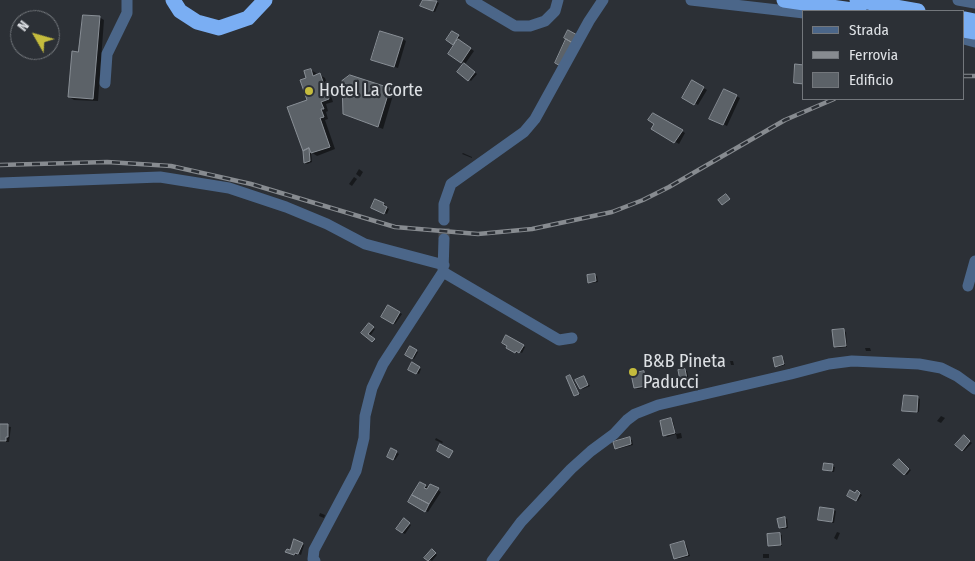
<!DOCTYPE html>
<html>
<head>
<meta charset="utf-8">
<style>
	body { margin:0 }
	#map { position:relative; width:975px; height:561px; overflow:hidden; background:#2c3036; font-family:"Fira Sans Condensed",sans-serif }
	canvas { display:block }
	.legend { position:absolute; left:802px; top:10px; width:162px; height:90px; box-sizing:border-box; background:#2c3036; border:1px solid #73777c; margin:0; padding:6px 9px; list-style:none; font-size:15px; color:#dee1e5 }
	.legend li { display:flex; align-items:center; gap:10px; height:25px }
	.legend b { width:25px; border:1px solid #73777c }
	.north { position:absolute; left:10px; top:10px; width:50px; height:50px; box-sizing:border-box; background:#2c3036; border:1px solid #73777c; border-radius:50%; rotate:308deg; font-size:14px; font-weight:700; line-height:20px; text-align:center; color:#dee1e5 }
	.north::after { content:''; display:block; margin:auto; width:18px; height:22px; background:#c5bc3d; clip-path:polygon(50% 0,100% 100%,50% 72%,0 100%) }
</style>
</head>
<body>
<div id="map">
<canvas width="975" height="561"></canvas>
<ul class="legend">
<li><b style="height:6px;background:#4b6689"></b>Strada</li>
<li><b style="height:6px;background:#878b90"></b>Ferrovia</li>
<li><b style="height:14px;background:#5c6268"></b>Edificio</li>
</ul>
<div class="north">N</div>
</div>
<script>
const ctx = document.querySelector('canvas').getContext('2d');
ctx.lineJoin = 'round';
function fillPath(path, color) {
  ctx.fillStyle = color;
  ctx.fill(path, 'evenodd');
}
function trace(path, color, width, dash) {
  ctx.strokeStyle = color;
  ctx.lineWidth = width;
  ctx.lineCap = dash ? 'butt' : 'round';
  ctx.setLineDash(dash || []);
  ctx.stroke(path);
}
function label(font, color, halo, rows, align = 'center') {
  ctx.font = font + ' "Fira Sans Condensed",sans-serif';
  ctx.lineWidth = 4.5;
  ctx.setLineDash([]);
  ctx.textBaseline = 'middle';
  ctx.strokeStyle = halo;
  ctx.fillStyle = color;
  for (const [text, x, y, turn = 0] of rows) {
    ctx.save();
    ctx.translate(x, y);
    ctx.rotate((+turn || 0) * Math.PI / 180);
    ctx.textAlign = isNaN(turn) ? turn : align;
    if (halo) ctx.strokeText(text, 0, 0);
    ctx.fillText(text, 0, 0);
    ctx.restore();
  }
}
fillPath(new Path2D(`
	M424 0H433L439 3 435 12 422 6Z
	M99 17 104 20 98 101 74 100 69 97 79 53Z
	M453 32 460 37 458 40 474 51 465 64 462 62 456 45 448 40Z
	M402 39 406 41 398 68 376 61Z
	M466 66 477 74 471 81 459 72Z
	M311 70 316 73 317 76 320 75 325 78 333 102 326 104 328 111 326 112 328 119 325 120 335 149 317 156 311 152 312 162 307 164 305 163 304 151 308 101V79Z
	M693 82 707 90 698 105 684 97Z
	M389 89 394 92 383 129 349 116Z
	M725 90 740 98 727 126 711 118Z
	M663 119 685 133 679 144 652 128Z
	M463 153 472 157V158L462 154Z
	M359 169 363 172 360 177 356 174Z
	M354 177 357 179 352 186 349 184Z
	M375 200 386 205 385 207 389 209 387 214 372 207Z
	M595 275 597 276 598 282 592 283 590 282Z
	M389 306 402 314 395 324 383 316Z
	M369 325 375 329 370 336 375 342 363 332Z
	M844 331 846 332 847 347 837 348 835 347Z
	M507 337 525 347 522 353 518 351 517 353 507 348Z
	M410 347 418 352 414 359 406 354Z
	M865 348H870L871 351H866Z
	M782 357 784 359 785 365 778 367 776 366Z
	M730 361H733L734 365H731Z
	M412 364 421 369 419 374 410 370Z
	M685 370 687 371 689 380 684 381 682 380Z
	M643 373 646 374 648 387 638 389 635 387Z
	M570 376 572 377 580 395H575L567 377Z
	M584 377 590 386 583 389 580 388Z
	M918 398 920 399 919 412 906 411Z
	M941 416 945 418 941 423 937 421Z
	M671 419 673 421 676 434 681 433 682 438 677 439 676 434 667 437 665 435Z
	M0 425 11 427 9 442H0Z
	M436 438 443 442 442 443 435 440Z
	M966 438 972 443 964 451 962 450Z
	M629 439 632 440 633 445 618 449 616 448Z
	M392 450 399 454 395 460 388 456Z
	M901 462 911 470 907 475 905 474Z
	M825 465 835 467 834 472 824 470Z
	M421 484 429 488 430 485 441 492 428 512 410 502ZM416 495 430 503 429 505 416 498Z
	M857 492 862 495 858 501 849 496 855 494Z
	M834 510 836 511 834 523 819 519Z
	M320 513 325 515 324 518 319 516Z
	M785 518 787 519 788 528 782 529 780 528Z
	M404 520 411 525 405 534 397 529Z
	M837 532 840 533 837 540 834 538Z
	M779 534 782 535V546H769Z
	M295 541 304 545 301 555 297 553 296 555 289 553Z
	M684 542 686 544 690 556 678 559 675 558Z
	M434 552 437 555 432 561 426 557Z
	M763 554H769V558H763Z`), '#0007');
const building = new Path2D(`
	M423 0 437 1 433 11 420 6Z
	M83 15 100 16 93 99 68 97 72 51 78 52Z
	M568 30 579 36 575 44 564 38Z
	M380 31 403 38 394 67 371 60Z
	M452 31 459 35 453 45 446 40Z
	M458 39 471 48 461 63 448 54Z
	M566 39 574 44 562 67 555 63Z
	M464 63 475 72 468 81 457 72Z
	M795 64 804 65V84L794 83Z
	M311 69 313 76 320 73 329 99 321 102 324 109H321L324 117 320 118 330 147 311 153 309 148 303 151 287 107 307 100 300 80 306 78 304 71Z
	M350 75 390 88 378 127 343 114 342 81Z
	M692 80 704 87 694 105 682 98Z
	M724 89 737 95 723 125 709 119Z
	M653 113 683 130 674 143 651 129 654 124 648 120Z
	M309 148 310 161 304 163 303 151Z
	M726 194 730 199 722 205 718 200Z
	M375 199 384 203 383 205 387 207 384 214 371 208Z
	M595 274 596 281 588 283 587 275Z
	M388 305 400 312 393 324 381 317Z
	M369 323 374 327 368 334 375 339 372 342 361 333Z
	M844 329 846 346 834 347 832 330Z
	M506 335 524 345 519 353 516 351 515 353 506 348 507 346 502 343Z
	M410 346 417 350 412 359 405 355Z
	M782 356 784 364 775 367 773 358Z
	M412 362 420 367 416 374 408 370Z
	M685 369 687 379 680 381 678 370Z
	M644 371 646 386 634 388 631 374Z
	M570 375 579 394 574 396 566 377Z
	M584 376 588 385 580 389 575 380Z
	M904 395 918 396 917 412 902 411Z
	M671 418 675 433 663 436 660 421Z
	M0 424H8V437H6V441H0Z
	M964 435 970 441 962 451 955 445Z
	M630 437 631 444 615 449 613 442Z
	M440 444 453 451 449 458 437 451Z
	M391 448 397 451 393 460 387 457Z
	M899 459 909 469 904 475 893 465Z
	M824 463 833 464 832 471 823 470Z
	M420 482 426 485 424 488 427 489 430 484 439 488 429 504 412 495Z
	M850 490 855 493 857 490 860 493 856 501 847 496Z
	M412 495 429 504 425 512 408 502Z
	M820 507 834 509 832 522 818 520Z
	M785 517 786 527 779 528 777 519Z
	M404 518 410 523 402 533 396 529Z
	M780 533 781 545 768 546 767 534Z
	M294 539 303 543 298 554 295 553 294 555 285 552 287 549 290 550Z
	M684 541 688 555 674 559 670 545Z
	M432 549 436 553 428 561 424 558Z`);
fillPath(building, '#5c6268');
trace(building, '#898f96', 1);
trace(new Path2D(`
	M444 239V220`), '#474b50', 11, [11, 5.5]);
trace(new Path2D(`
	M471 0 515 26H530L545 21 555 11 558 0
	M691 0 804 13
	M958 0 975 3
	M964 39 975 42
	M105 83 107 54 127 13V0
	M0 183 160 177 229 188 286 207 327 224 365 244 444 265
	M444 220V204L451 184 524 132 535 119 589 21 603 0
	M443 272 559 340 572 338
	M968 286 975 261
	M315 561 313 559 314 550 356 471 364 438 365 416 372 388 383 364 443 272 444 239
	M492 561 521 522 571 469 591 451 614 434 627 420 635 414 658 405 791 374 829 364 852 361 919 364 941 368 957 376 975 389`), '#4b6689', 11);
trace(new Path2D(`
	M173 0 180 11 197 22 219 28 248 18 265 0
	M784 0 859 11
	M857 0 918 11
	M964 19 975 21
	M964 30 975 32`), '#7aaef3', 15);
const rail = new Path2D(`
	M964 76H975
	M0 165 107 162 171 166 251 184 395 227 478 234 532 229 612 212 643 200 669 187 785 120 834 99`);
trace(rail, '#878b90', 4.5);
trace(rail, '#2c3036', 2.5, [8]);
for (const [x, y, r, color] of [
	[309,91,5,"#c5bc3d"],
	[633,372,5,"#c5bc3d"]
]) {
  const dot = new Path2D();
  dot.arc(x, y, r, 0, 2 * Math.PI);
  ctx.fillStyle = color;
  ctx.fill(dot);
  trace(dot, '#2c3036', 2);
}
label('18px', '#dee1e5', '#2c3036', [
	["Hotel La Corte",319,91],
	["B&B Pineta",643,362],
	["Paducci",643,383]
], 'left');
</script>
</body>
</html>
